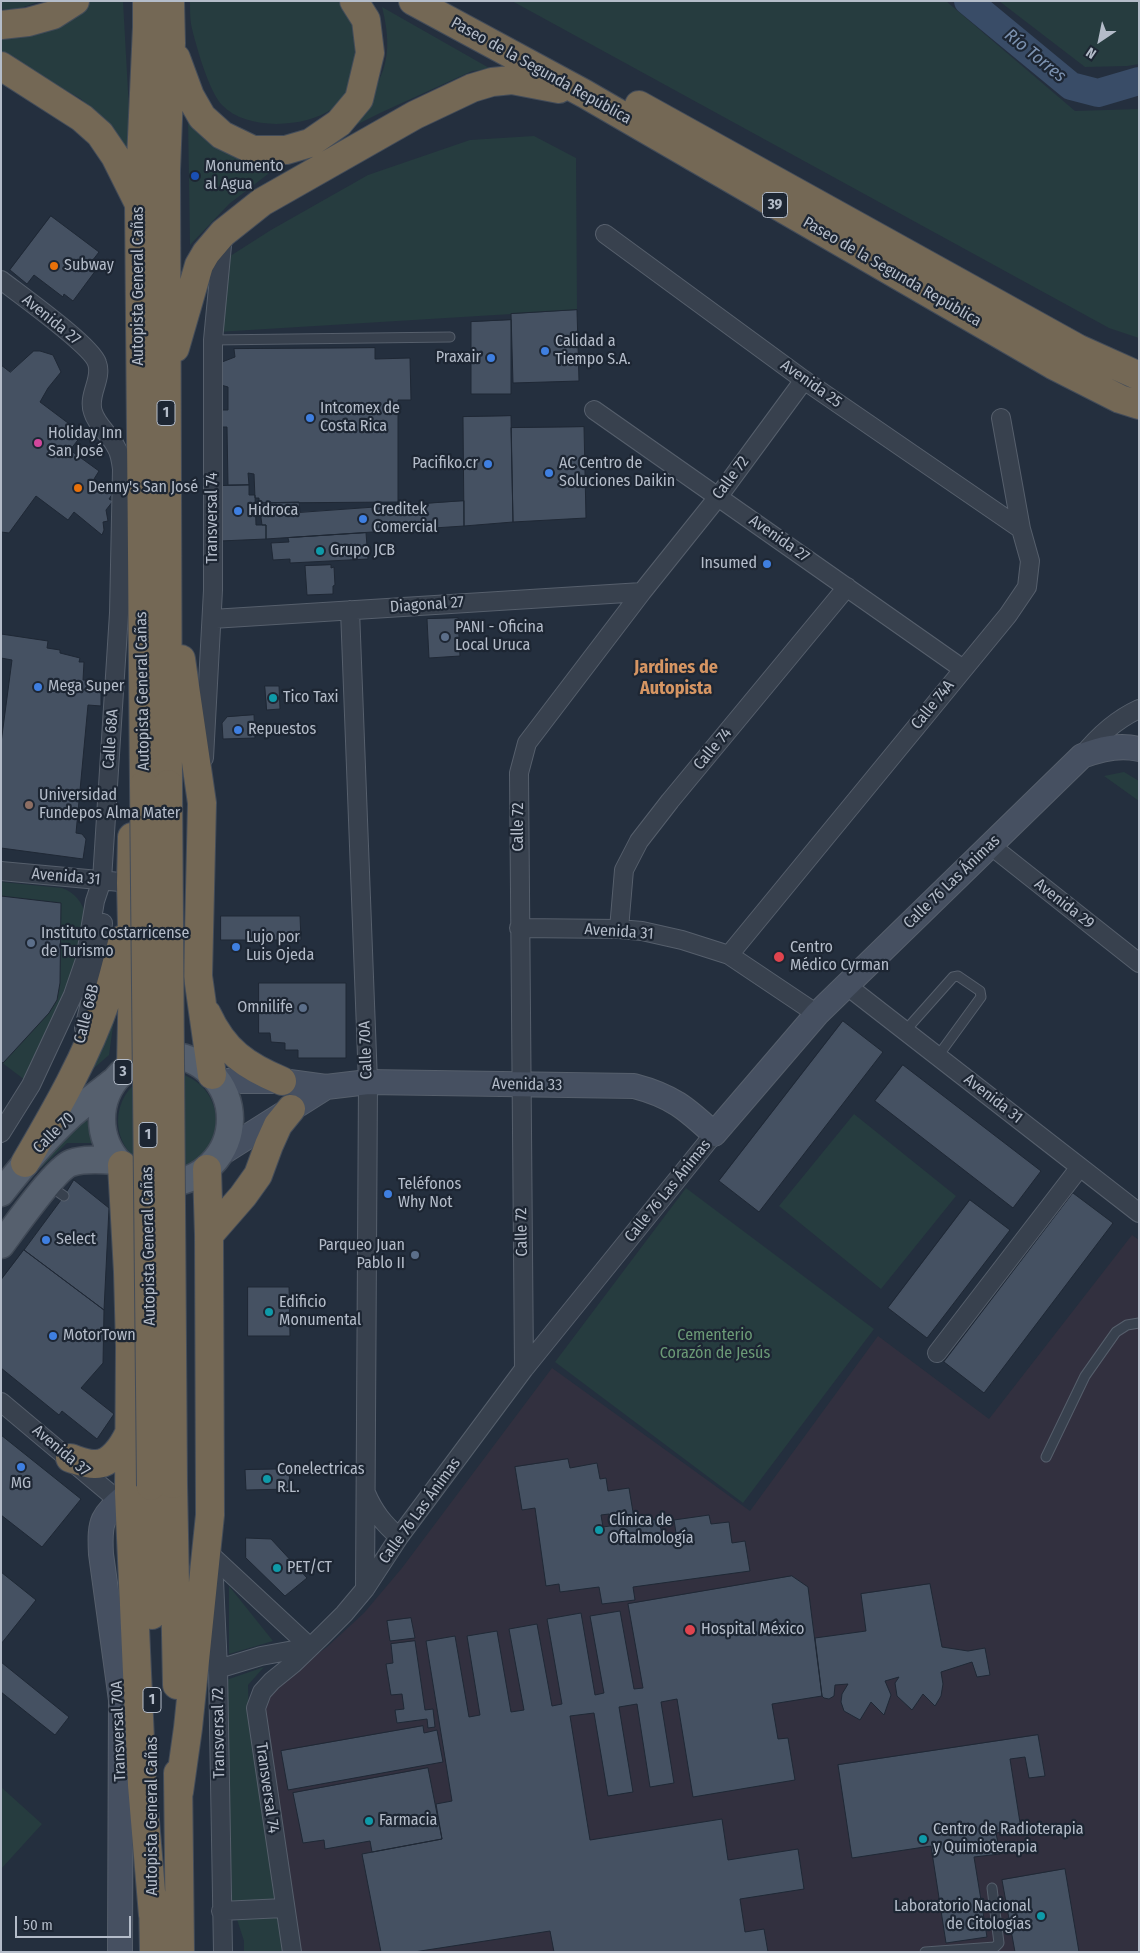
<!DOCTYPE html>
<html>
<head>
<meta charset="utf-8">
<style>
	body { margin:0 }
	#map { position:relative; width:1140px; height:1953px; overflow:hidden; background:#242f3e; font-family:"Fira Sans Condensed",sans-serif }
	canvas { display:block }
	.frame { position:absolute; inset:0; border:2px solid #b4bcc9; pointer-events:none }
	.north { position:absolute; left:1075px; top:15px; width:50px; height:50px; -webkit-text-stroke:4px #1d2633; paint-order:stroke; rotate:214deg; font-size:14px; font-weight:700; line-height:20px; text-align:center; color:#b4bcc9 }
	.north::after { content:''; display:block; margin:auto; width:18px; height:22px; background:#b4bcc9; clip-path:polygon(50% 0,100% 100%,50% 72%,0 100%) }
	.scale { position:absolute; left:15px; top:1916px; width:116px; height:22px; box-sizing:border-box; border:2px solid #b4bcc9; border-top:0; padding-left:6px; font-size:15px; line-height:18px; white-space:nowrap; color:#b4bcc9; -webkit-text-stroke:4px #1d2633; paint-order:stroke }
</style>
</head>
<body>
<div id="map">
<canvas width="1140" height="1953"></canvas>
<div class="frame"></div>
<div class="north">N</div>
<div class="scale">50 m</div>
</div>
<script>
const ctx = document.querySelector('canvas').getContext('2d');
ctx.lineJoin = 'round';
function fillPath(path, color) {
  ctx.fillStyle = color;
  ctx.fill(path, 'evenodd');
}
function trace(path, color, width, dash) {
  ctx.strokeStyle = color;
  ctx.lineWidth = width;
  ctx.lineCap = dash ? 'butt' : 'round';
  ctx.setLineDash(dash || []);
  ctx.stroke(path);
}
function label(font, color, halo, rows, align = 'center') {
  ctx.font = font + ' "Fira Sans Condensed",sans-serif';
  ctx.lineWidth = 4.5;
  ctx.setLineDash([]);
  ctx.textBaseline = 'middle';
  ctx.strokeStyle = halo;
  ctx.fillStyle = color;
  for (const [text, x, y, turn = 0] of rows) {
    ctx.save();
    ctx.translate(x, y);
    ctx.rotate((+turn || 0) * Math.PI / 180);
    ctx.textAlign = isNaN(turn) ? turn : align;
    if (halo) ctx.strokeText(text, 0, 0);
    ctx.fillText(text, 0, 0);
    ctx.restore();
  }
}
fillPath(new Path2D(`
	M1132 1235 1139 1240V1952H298L264 1723 265 1705 278 1683 327 1647 364 1613 402 1568 552 1368 750 1511 878 1336 989 1419Z`), '#32303f');
fillPath(new Path2D(`
	M1 1H41L15 10 1 9Z
	M76 1H123L130 128V168L102 118 81 99 1 53V30Z
	M190 1H339C344 8 350 16 352 24 358 51 356 91 332 109 305 128 246 131 222 105 209 92 195 43 191 24 190 17 190 9 190 1Z
	M512 1H946L1075 111 1139 109V338L1109 328Z
	M999 1H1139V64L1127 66 1085 67Z
	M382 7 491 69 472 71 380 113 336 135C376 91 398 70 382 7Z
	M188 117C219 155 235 158 281 164L229 204 190 245Z
	M534 136 576 158 577 310 217 332 224 260 271 230 368 175 470 140Z
	M1124 772 1139 781V801L1104 776Z
	M1 882 62 888C74 892 84 903 85 916 86 923 82 934 80 942 69 993 48 1034 25 1080L1 1062 3 1063 49 1013 60 903 1 896Z
	M121 969 109 1055 72 1087Z
	M118 1121a49 49 0 1 1 98 0a49 49 0 1 1-98 0Z
	M854 1114 956 1196 881 1289 779 1206Z
	M84 1115 99 1143H67L41 1168 35 1161Z
	M686 1188 874 1329 743 1503 555 1362Z
	M229 1586 273 1641 229 1654Z
	M264 1667 248 1685 249 1723 286 1952H244V1941L232 1904 226 1680Z
	M1 1787 42 1824 1 1869Z`), '#263c3f');
trace(new Path2D(`
	M968 1 1071 86 1098 93 1139 81`), '#394c67', 28);
const building = new Path2D(`
	M51 216 99 252 89 265 96 270 73 301 64 294 63 297 34 275 27 284 10 270Z
	M577 310 579 381 513 383 511 314Z
	M511 320V394H471V322Z
	M375 348V359L410 358 411 400H398V502L259 503V498H255L254 474 248 473 249 485H228L227 427H222V410H228V387L221 385 222 362 235 357 234 349Z
	M34 351H40L53 355 61 372 48 388 40 402 76 429 74 432 81 436 70 450 99 471 94 479 113 493 109 499 113 501 106 510 108 521 103 522 104 530 102 535 74 512 68 520 36 496 9 533 1 532V365L10 372Z
	M511 416 513 522 464 526 463 417Z
	M584 427 586 518 513 522 511 428Z
	M249 485V495H255L256 525H266V539L220 541V486Z
	M464 501V526L266 539V525H262L259 503 299 502 300 512Z
	M366 533 368 559 290 563V559L273 560 271 543 289 542 288 538Z
	M331 565V568L334 567 335 585 333 586V594L307 595 305 566Z
	M458 618 460 656 429 658 427 619Z
	M1 634 48 641 47 648 60 650V653L80 658 79 662H84L83 680 101 681V706L88 705 76 833 82 834 86 839 83 859 1 848V743L12 660 1 658Z
	M265 686H279L280 709 267 710Z
	M254 715 255 738 223 739 222 723 227 717Z
	M1 896 61 903 60 983 57 1000 49 1013 3 1063 1 1062Z
	M221 916H300L301 940H221Z
	M259 983H346V1058H298V1050H285V1043L271 1042 270 1033H259Z
	M843 1021 883 1052 759 1212 719 1181Z
	M903 1065 1041 1171 1013 1208 875 1101Z
	M74 1180 109 1208 104 1310 24 1250 64 1196Z
	M1073 1193 1113 1223 984 1393 944 1362Z
	M970 1200 1010 1230 927 1338 888 1308Z
	M24 1250 104 1310 103 1363 81 1388 114 1414 97 1439 62 1411 59 1415 1 1368V1280Z
	M248 1287H289L290 1336H248Z
	M1 1435 81 1499 42 1547 1 1515Z
	M568 1459 570 1468 597 1463 600 1479 606 1478 608 1491 629 1488 634 1518 613 1521 609 1514 601 1515 603 1527 659 1519 662 1535 676 1533 674 1520 709 1515 711 1524 729 1522 732 1543 745 1541 750 1571 633 1587 635 1600 602 1604 599 1587 560 1592 559 1584 546 1586 535 1508 522 1510 515 1467Z
	M289 1469 290 1489 246 1490 245 1470Z
	M246 1538 271 1539 307 1578 285 1596 246 1558Z
	M1 1572 36 1600 1 1644Z
	M792 1576 808 1587 822 1696 772 1704 778 1739 788 1738 795 1780 693 1797 677 1699 661 1702 674 1783 650 1787 637 1704 619 1707 633 1792 608 1796 594 1713 570 1716 590 1840 722 1819 728 1860 798 1849 804 1889 740 1899 745 1932 764 1929 768 1952H554L550 1931 414 1952H381L362 1854 442 1839 436 1804 452 1801 426 1641 455 1636 469 1717 480 1715 467 1636 497 1631 511 1712 524 1710 509 1629 537 1624 552 1706 562 1704 547 1619 581 1613 595 1695 604 1693 590 1616 620 1611 634 1689 643 1688 628 1604Z
	M930 1584 942 1647 968 1651 985 1648 990 1675 977 1677 972 1662 941 1672 943 1684 941 1696 935 1706 923 1694 912 1710 897 1696 895 1683 899 1677 885 1681 891 1695 884 1715 871 1702 860 1720 844 1711 841 1702 842 1694 848 1684 835 1685 834 1696 829 1699 824 1698 822 1696 815 1638 866 1631 861 1594Z
	M411 1618 415 1638 390 1641 387 1621Z
	M415 1641 425 1710 433 1709 435 1727 428 1728 427 1719 397 1723 395 1710 404 1709 402 1694 391 1695 386 1664 393 1663 391 1644Z
	M1 1662 69 1717 55 1735 1 1692Z
	M423 1726 424 1733 437 1730 443 1762 288 1790 281 1751Z
	M1038 1735 1045 1776 1029 1778 1025 1757 1010 1759 1021 1829 996 1833 1000 1854 974 1857 987 1937 946 1943 931 1846 852 1858 838 1765Z
	M428 1768 442 1839 372 1852 370 1841 325 1849 324 1840 303 1843 293 1793Z
	M1065 1869 1079 1952H1015L1002 1880Z`);
fillPath(building, '#455162');
trace(building, '#1f2835', 1);
const lane = new Path2D(`
	M213 340 450 337
	M905 1031 953 977 958 976 980 991 981 997 938 1056
	M50 1186 64 1196
	M1046 1457 1085 1376 1104 1349 1116 1332 1127 1325 1139 1323
	M925 1952 995 1947 999 1943 992 1888`);
const street = new Path2D(`
	M605 234 804 380 1021 529
	M1 280C19 294 92 346 97 363 103 379 87 395 93 412 97 426 110 434 116 447 120 453 121 461 122 469L119 613 102 880 95 901 85 960 73 995 31 1085 1 1133
	M594 410 963 669
	M350 610 368 1082 365 1589
	M212 619 642 592
	M1082 756C1098 736 1115 720 1139 709
	M204 758 213 590V340L223 235
	M990 845 1139 963
	M1 871 131 883
	M519 928 619 929 642 931 682 940 729 955 817 1014
	M619 929 624 870 639 841 670 801 847 587
	M729 955 1008 615 1027 587 1030 561 1021 529 1001 418
	M846 985 1139 1213
	M84 1028 98 970 103 923
	M937 1353 1080 1167
	M524 1369 519 773 527 743 642 592 718 497 804 380
	M1 1402 119 1501
	M366 1493C374 1512 384 1524 399 1537
	M212 1556 310 1647
	M214 1580 218 1669 223 1952
	M218 1669 261 1656 310 1647
	M221 1911 284 1908
	M292 1952 256 1708 262 1692 272 1681 293 1664 324 1634 344 1614 365 1589 399 1537 524 1369 714 1134`);
const secondary = new Path2D(`
	M217 1081H282L326 1087 368 1082 634 1086C672 1096 686 1108 714 1134L817 1014 1082 756C1100 749 1119 744 1139 749
	M220 1154 326 1087
	M120 1952 121 1700 101 1554C99 1517 103 1516 129 1493`);
const primary = new Path2D(`
	M102 1119a64 64 0 1 1 128 0a64 64 0 1 1-128 0Z
	M1 1193C23 1165 45 1139 71 1115 85 1103 100 1092 114 1081
	M1 1245C13 1229 56 1168 71 1163 85 1158 103 1160 117 1161`);
const highway = new Path2D(`
	M413 1 585 94 1053 365 1120 399 1139 405
	M1 25 28 22 53 15 75 1
	M176 58 190 96 202 117 222 135 253 150H286L310 143 339 123 359 99 370 53 366 20 354 1
	M1 66 82 118 100 134 115 156 138 202
	M639 105 1079 349 1139 376
	M175 348 199 265 206 253 223 233 262 202 415 115 472 88 492 82 512 80 559 89
	M181 659 202 803 198 976 212 1075
	M168 784 166 170 171 43 170 1
	M144 785 139 204 147 27V1
	M207 1014C224 1051 246 1066 282 1081
	M131 1066 133 971 131 883 132 837
	M25 1163C56 1110 87 1056 107 998 113 979 118 958 123 939
	M122 1165 128 1272 130 1346 129 1493 142 1785 153 1915
	M209 1235 243 1196 258 1175 269 1145 278 1125 291 1109
	M70 1458C77 1460 86 1464 94 1464 111 1465 123 1446 129 1433
	M173 1484 177 1685
	M151 1486 152 1615
	M178 1773 180 1952
	M179 1792 188 1728 210 1515 209 1235 207 1169
	M153 1898 154 1952`);
trace(lane, '#565f6c', 11);
trace(street, '#565f6c', 20);
trace(secondary, '#565f6c', 26);
trace(primary, '#414a57', 29);
trace(highway, '#434c59', 30);
trace(lane, '#38414e', 9);
trace(street, '#38414e', 18);
trace(secondary, '#465061', 24);
trace(primary, '#56606e', 26);
trace(highway, '#746855', 28);
const highwayBridge = new Path2D(`
	M168 784 173 1484
	M144 785 151 1486`);
trace(highwayBridge, '#434c59', 30, []);
trace(highwayBridge, '#746855', 28);
for (const [x, y, r, color] of [
	[195,176,5,"#1a4fb4"],
	[54,266,5,"#e8710a"],
	[545,351,5,"#3f7fe0"],
	[491,358,5,"#3f7fe0"],
	[310,418,5,"#3f7fe0"],
	[38,443,5,"#d1479c"],
	[488,464,5,"#3f7fe0"],
	[549,473,5,"#3f7fe0"],
	[78,488,5,"#e8710a"],
	[238,511,5,"#3f7fe0"],
	[363,519,5,"#3f7fe0"],
	[320,551,5,"#0f9aa8"],
	[767,564,5,"#3f7fe0"],
	[445,637,5,"#5c6f8a"],
	[38,687,5,"#3f7fe0"],
	[273,698,5,"#0f9aa8"],
	[238,730,5,"#3f7fe0"],
	[29,805,5,"#8d6e63"],
	[31,943,5,"#5c6f8a"],
	[236,947,5,"#3f7fe0"],
	[779,957,6,"#e0444e"],
	[303,1008,5,"#5c6f8a"],
	[388,1194,5,"#3f7fe0"],
	[46,1240,5,"#3f7fe0"],
	[415,1255,5,"#5c6f8a"],
	[269,1312,5,"#0f9aa8"],
	[53,1336,5,"#3f7fe0"],
	[21,1467,5,"#3f7fe0"],
	[267,1479,5,"#0f9aa8"],
	[599,1530,5,"#0f9aa8"],
	[277,1568,5,"#0f9aa8"],
	[690,1630,6,"#e0444e"],
	[369,1821,5,"#0f9aa8"],
	[923,1839,5,"#0f9aa8"],
	[1041,1916,5,"#0f9aa8"]
]) {
  const dot = new Path2D();
  dot.arc(x, y, r, 0, 2 * Math.PI);
  ctx.fillStyle = color;
  ctx.fill(dot);
  trace(dot, '#1d2633', 2);
}
for (const [x, y, w] of [
	[775,205,25],
	[166,413,18],
	[123,1072,18],
	[148,1135,18],
	[152,1700,18]
]) {
  const box = new Path2D();
  box.roundRect(x - w / 2, y - 12.5, w, 25, 4);
  ctx.fillStyle = '#1d2633';
  ctx.fill(box);
  trace(box, '#b4bcc9', 1);
}
label('bold 15px', '#b4bcc9', null, [
	["39",775,205],
	["1",166,413],
	["3",123,1072],
	["1",148,1135],
	["1",152,1700]
]);
label('16px', '#b4bcc9', '#1d2633', [
	["Paseo de la Segunda República",541,71,29],
	["Paseo de la Segunda República",892,272,30],
	["Autopista General Cañas",139,286,-90],
	["Avenida 27",51,320,39],
	["Avenida 25",811,384,35],
	["Calle 72",731,478,-53],
	["Transversal 74",213,518,-90],
	["Avenida 27",779,539,35],
	["Diagonal 27",427,605,-4],
	["Autopista General Cañas",143,691,-91],
	["Calle 74A",933,705,-51],
	["Calle 68A",111,739,-86],
	["Calle 74",713,749,-50],
	["Calle 72",519,827,-90],
	["Avenida 31",66,877,5],
	["Calle 76 Las Ánimas",952,882,-44],
	["Avenida 29",1064,904,38],
	["Avenida 31",619,932,4],
	["Calle 68B",87,1014,-76],
	["Calle 70A",366,1050,-92],
	["Avenida 33",527,1085,1],
	["Avenida 31",993,1099,38],
	["Calle 70",54,1133,-45],
	["Calle 76 Las Ánimas",668,1191,-51],
	["Calle 72",522,1232,-91],
	["Autopista General Cañas",149,1246,-91],
	["Avenida 37",61,1451,40],
	["Calle 76 Las Ánimas",420,1511,-54],
	["Transversal 70A",119,1731,-92],
	["Transversal 72",219,1733,-91],
	["Transversal 74",267,1788,82],
	["Autopista General Cañas",153,1816,-90]
]);
label('16px', '#b4bcc9', '#1d2633', [
	["Monumento",205,167],
	["al Agua",205,185],
	["Subway",64,266],
	["Calidad a",555,342],
	["Tiempo S.A.",555,360],
	["Praxair",481,358,"right"],
	["Intcomex de",320,409],
	["Costa Rica",320,427],
	["Holiday Inn",48,434],
	["San José",48,452],
	["Pacifiko.cr",478,464,"right"],
	["AC Centro de",559,464],
	["Soluciones Daikin",559,482],
	["Denny's San José",88,488],
	["Creditek",373,510],
	["Comercial",373,528],
	["Hidroca",248,511],
	["Grupo JCB",330,551],
	["Insumed",757,564,"right"],
	["PANI - Oficina",455,628],
	["Local Uruca",455,646],
	["Mega Super",48,687],
	["Tico Taxi",283,698],
	["Repuestos",248,730],
	["Universidad",39,796],
	["Fundepos Alma Mater",39,814],
	["Instituto Costarricense",41,934],
	["de Turismo",41,952],
	["Lujo por",246,938],
	["Luis Ojeda",246,956],
	["Centro",790,948],
	["Médico Cyrman",790,966],
	["Omnilife",293,1008,"right"],
	["Teléfonos",398,1185],
	["Why Not",398,1203],
	["Select",56,1240],
	["Parqueo Juan",405,1246,"right"],
	["Pablo II",405,1264,"right"],
	["Edificio",279,1303],
	["Monumental",279,1321],
	["MotorTown",63,1336],
	["Conelectricas",277,1470],
	["R.L.",277,1488],
	["MG",21,1484,"center"],
	["Clínica de",609,1521],
	["Oftalmología",609,1539],
	["PET/CT",287,1568],
	["Hospital México",701,1630],
	["Farmacia",379,1821],
	["Centro de Radioterapia",933,1830],
	["y Quimioterapia",933,1848],
	["Laboratorio Nacional",1031,1907,"right"],
	["de Citologías",1031,1925,"right"]
], 'left');
label('16px', '#6b9a76', '#1d2633', [
	["Cementerio",715,1336],
	["Corazón de Jesús",715,1354]
]);
label('italic 18px', '#7c92b1', '#1d2633', [
	["Río Torres",1035,56,39]
]);
label('bold 18px', '#d59563', '#1d2633', [
	["Jardines de",676,668],
	["Autopista",676,689]
]);
</script>
</body>
</html>
